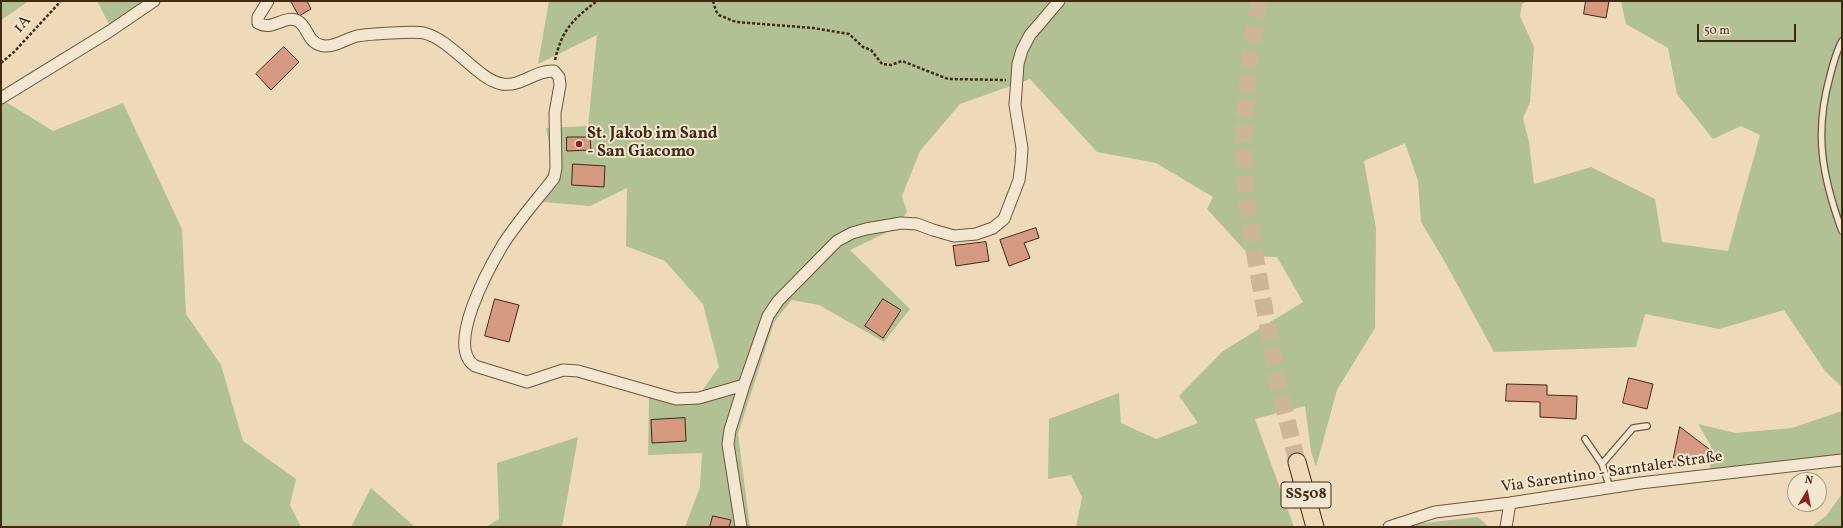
<!DOCTYPE html>
<html>
<head>
<meta charset="utf-8">
<style>
	body { margin:0 }
	#map { position:relative; width:1843px; height:528px; overflow:hidden; background:#eedab8; font-family:Vollkorn,serif }
	canvas { display:block }
	.frame { position:absolute; inset:0; border:2px solid #432813; pointer-events:none }
	.north { position:absolute; left:1787px; top:472px; width:40px; height:40px; box-sizing:border-box; background:#f4e7d1; border:1px solid #ad9b85; border-radius:50%; rotate:10deg; font-size:11px; font-weight:700; line-height:16px; text-align:center; color:#432813 }
	.north::after { content:''; display:block; margin:auto; width:14px; height:18px; background:#8f2418; clip-path:polygon(50% 0,100% 100%,50% 72%,0 100%) }
	.scale { position:absolute; left:1697px; top:24px; width:99px; height:18px; box-sizing:border-box; border:2px solid #432813; border-top:0; padding-left:5px; font-size:12px; line-height:14px; white-space:nowrap; color:#432813; -webkit-text-stroke:3px #f4e7d1; paint-order:stroke }
</style>
</head>
<body>
<div id="map">
<canvas width="1843" height="528"></canvas>
<div class="frame"></div>
<div class="north">N</div>
<div class="scale">50 m</div>
</div>
<script>
const ctx = document.querySelector('canvas').getContext('2d');
ctx.lineJoin = 'round';
function fillPath(path, color) {
  ctx.fillStyle = color;
  ctx.fill(path, 'evenodd');
}
function trace(path, color, width, dash) {
  ctx.strokeStyle = color;
  ctx.lineWidth = width;
  ctx.lineCap = dash ? 'butt' : 'round';
  ctx.setLineDash(dash || []);
  ctx.stroke(path);
}
function label(font, color, halo, rows, align = 'center') {
  ctx.font = font + ' Vollkorn,serif';
  ctx.lineWidth = 4;
  ctx.setLineDash([]);
  ctx.textBaseline = 'middle';
  ctx.strokeStyle = halo;
  ctx.fillStyle = color;
  for (const [text, x, y, turn = 0] of rows) {
    ctx.save();
    ctx.translate(x, y);
    ctx.rotate((+turn || 0) * Math.PI / 180);
    ctx.textAlign = isNaN(turn) ? turn : align;
    if (halo) ctx.strokeText(text, 0, 0);
    ctx.fillText(text, 0, 0);
    ctx.restore();
  }
}
fillPath(new Path2D(`
	M1 1H29L1 20Z
	M97 1H163L114 34Z
	M549 1H1528L1522 4 1520 16 1534 47 1530 102 1523 118 1529 142 1534 184 1591 167 1655 199 1662 242 1728 251 1760 135 1741 126 1713 139 1677 94 1668 48 1626 24 1621 1H1842V387L1825 371 1784 310 1719 329 1645 314 1636 347 1494 352 1445 262 1421 222 1418 181 1405 143 1364 161 1376 228 1375 328 1337 390 1316 467 1311 451 1305 406 1255 419 1294 527H1076L1082 497 1071 475 1048 479 1049 419 1119 393 1121 423 1156 439 1198 423 1179 396 1223 351 1303 302 1277 257 1250 256 1207 209 1213 197 1156 163 1097 152 1030 79 960 104 920 151 902 196 907 212 896 228 850 250 910 309 884 342 819 305 792 300 774 322 738 434 750 527H685L700 487 702 453 648 455 649 396 699 395 719 367 703 304 665 261 626 246 627 188 590 206 532 201 553 164 546 128 588 126 597 35 538 64Z
	M1 99 53 131 123 103 182 229 186 314 221 365 243 441 296 479 290 505 301 527H1Z
	M1842 411V460L1710 475 1711 446 1698 424 1735 433 1792 428Z
	M578 437 562 527H486L499 519 497 463Z
	M371 488 415 527H351Z
	M1842 494V526L1811 527 1826 516Z
	M1478 517 1489 527H1411L1415 524Z`), '#b2c194');
const building = new Path2D(`
	M292 1H307L311 9 299 16 291 2Z
	M1586 1H1609L1606 18 1584 14Z
	M284 47 299 62 271 90 256 74Z
	M567 137H590L591 150 567 151Z
	M573 164 605 166 604 187 572 185Z
	M1036 228 1039 238 1024 243 1030 258 1009 266 1000 240Z
	M986 242 989 261 956 266 953 246Z
	M495 299 519 305 509 342 485 336Z
	M883 299 901 310 883 338 865 326Z
	M1629 378 1653 384 1647 409 1623 403Z
	M1507 384 1547 385V395L1577 396 1576 419 1540 417V402L1506 401Z
	M685 418 686 441 652 443 651 420Z
	M1680 427 1709 449 1706 460 1672 466Z
	M713 516 731 520 729 527H710Z`);
fillPath(building, '#d59a81');
trace(building, '#432813', 1);
trace(new Path2D(`
	M1259 1 1249 65 1243 141 1246 195 1253 245 1278 383 1297 462`), '#ccb697', 17, [17, 8]);
const lane = new Path2D(`
	M1842 41C1836 52 1833 64 1830 76 1814 133 1822 176 1842 231
	M1585 439 1602 464 1610 488
	M1602 464 1633 428 1647 426`);
const street = new Path2D(`
	M268 1 258 17V23C273 32 284 14 298 21 308 27 307 41 320 45 332 49 345 39 357 36 368 34 415 31 424 33 452 40 478 80 502 84 521 87 535 70 554 71L559 77 560 85 555 113 556 168 554 178C536 201 517 222 502 246 489 268 445 347 475 366L527 382 563 370 578 371 676 399 699 398 744 385
	M1 98 110 31 154 1
	M741 527 728 444 730 430 744 385 768 316 778 301 837 241 852 233 866 229 901 223 917 224 933 230 954 236 976 234 993 228 1004 219 1019 180 1021 164 1022 148 1015 105 1018 64 1022 50 1030 35 1059 1
	M1389 527 1435 512 1510 503 1640 483 1842 460
	M1506 527 1510 503`);
const primary = new Path2D(`
	M1297 462 1315 527`);
trace(lane, '#6e543c', 8);
trace(street, '#6e543c', 13);
trace(primary, '#432813', 19);
trace(new Path2D(`
	M713 1 716 11 719 15 736 22 813 28 849 34 863 47 871 50 882 64 891 65 902 61 948 79 1006 80
	M555 60C562 30 572 20 597 1
	M1 63 14 52 61 1`), '#432813', 2.5, [3, 2]);
trace(lane, '#f4e7d1', 5.5);
trace(street, '#f4e7d1', 11);
trace(primary, '#eedab8', 17);
for (const [x, y, r, color] of [
	[579,144,4,"#8f2418"]
]) {
  const dot = new Path2D();
  dot.arc(x, y, r, 0, 2 * Math.PI);
  ctx.fillStyle = color;
  ctx.fill(dot);
  trace(dot, '#f4e7d1', 1.5);
}
for (const [x, y, w] of [
	[1306,495,50]
]) {
  const box = new Path2D();
  box.roundRect(x - w / 2, y - 13, w, 26, 3);
  ctx.fillStyle = '#f4e7d1';
  ctx.fill(box);
  trace(box, '#432813', 1);
}
label('bold 15px', '#432813', null, [
	["SS508",1306,495]
]);
label('16px', '#432813', '#f4e7d1', [
	["1A",23,25,-47],
	["Via Sarentino - Sarntaler Straße",1612,473,-8]
]);
label('bold 16px', '#432813', '#f4e7d1', [
	["St. Jakob im Sand",587,135],
	["- San Giacomo",587,153]
], 'left');
</script>
</body>
</html>
